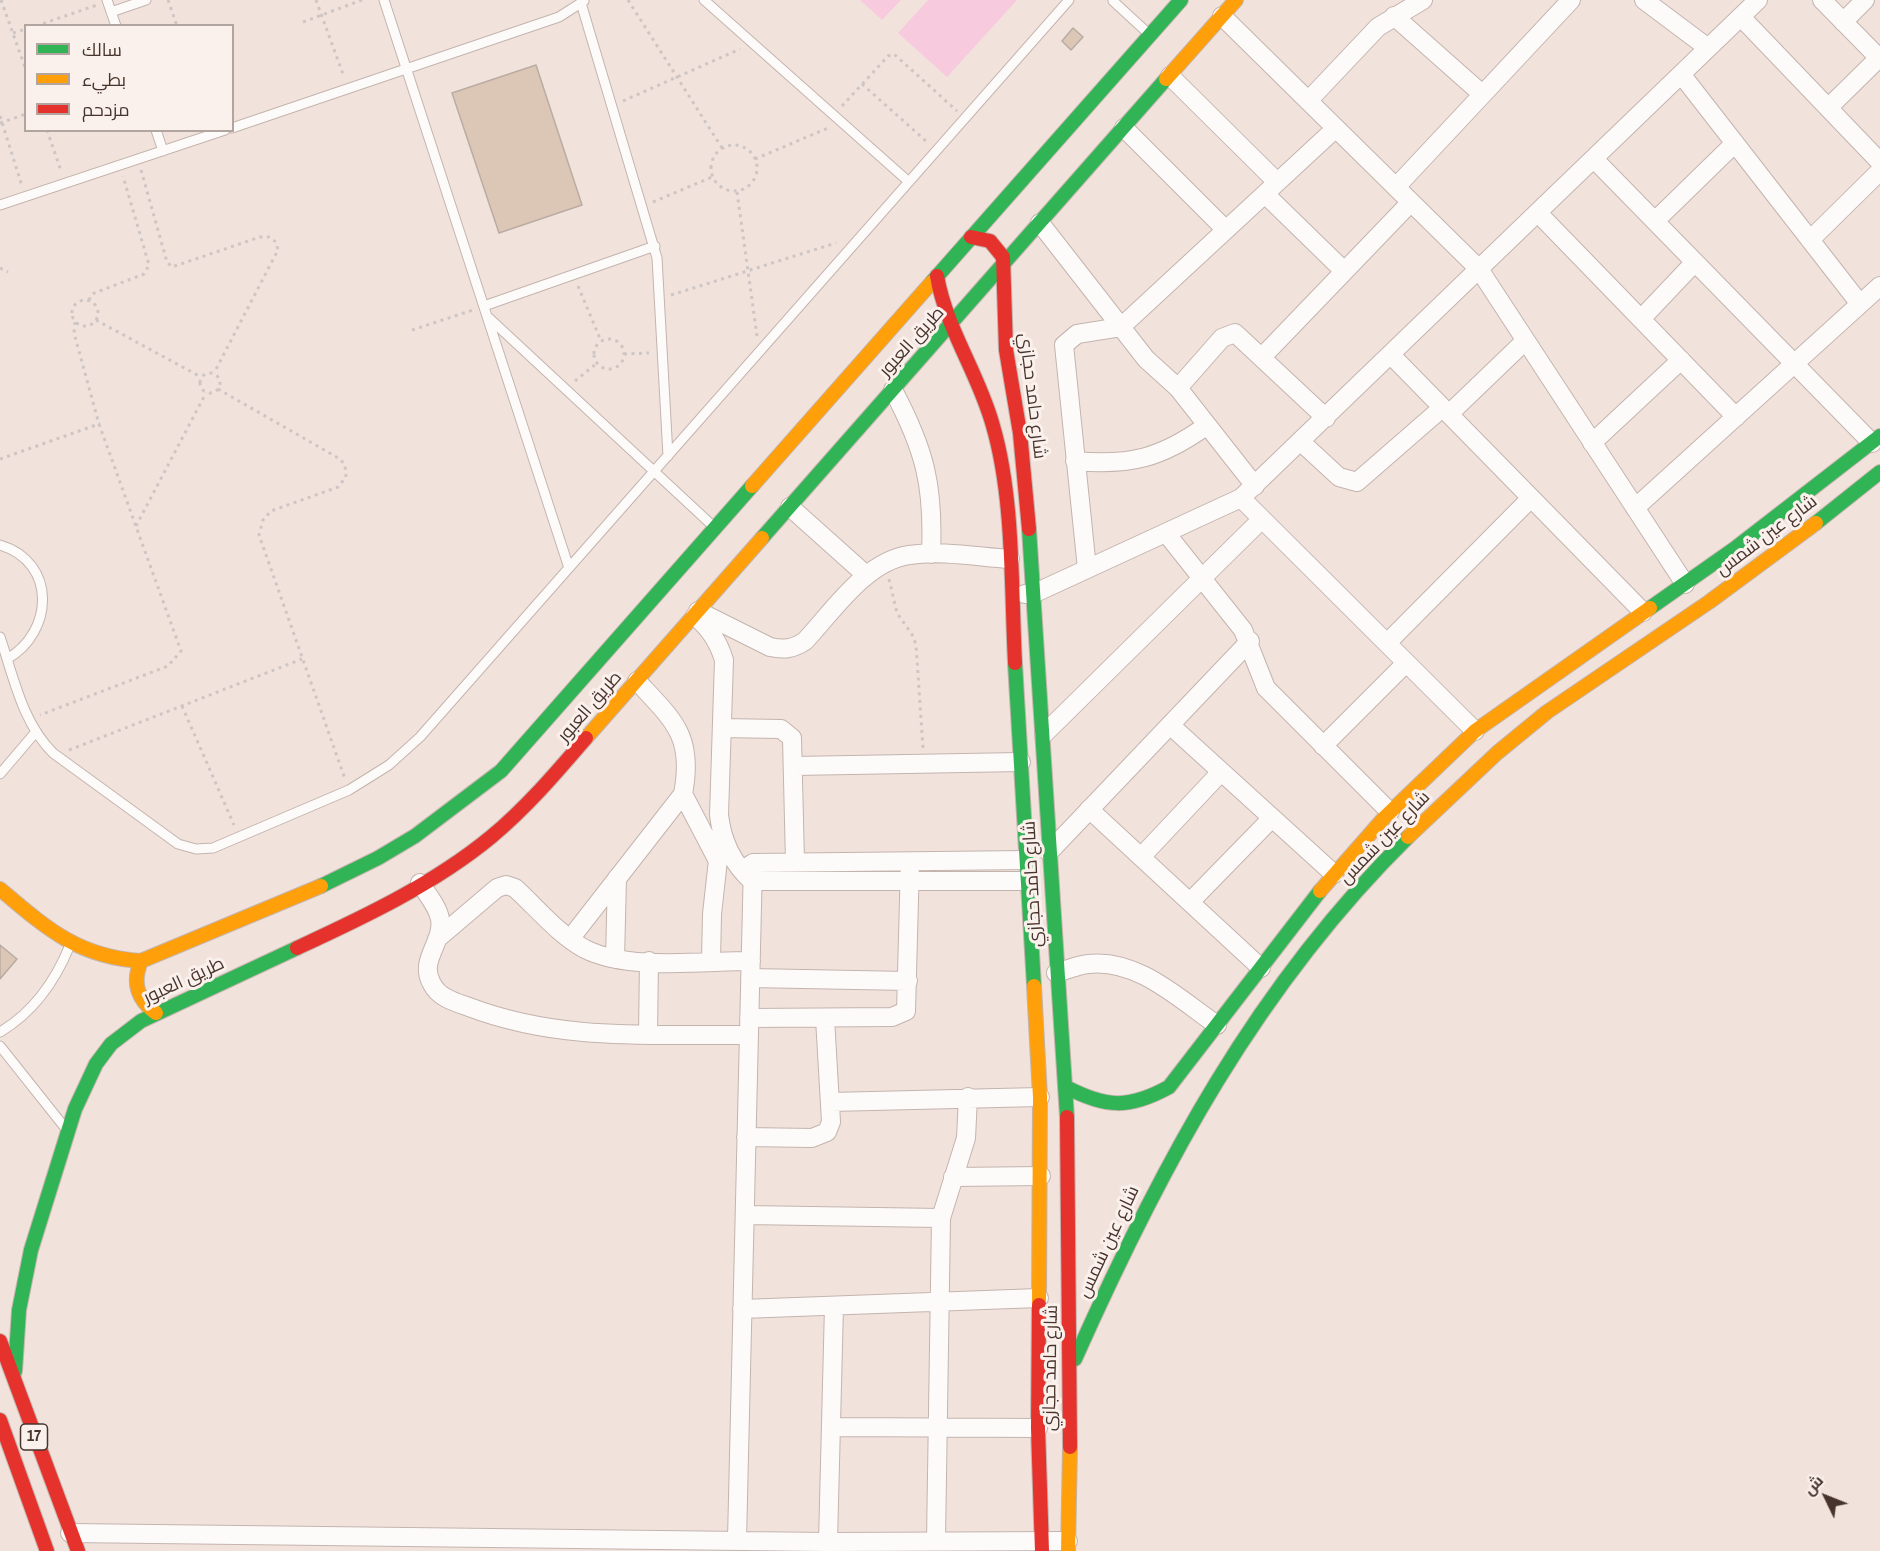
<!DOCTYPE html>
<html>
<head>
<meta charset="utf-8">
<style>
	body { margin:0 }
	#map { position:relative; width:1880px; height:1551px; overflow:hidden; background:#f2e2dc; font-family:"Archivo Narrow",Cairo,sans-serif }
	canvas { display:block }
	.legend { position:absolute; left:24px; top:24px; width:210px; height:108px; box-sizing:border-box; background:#faf0ec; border:2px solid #b2a59f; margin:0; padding:8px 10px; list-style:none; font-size:18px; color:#47342c }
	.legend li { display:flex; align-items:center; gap:12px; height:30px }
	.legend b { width:30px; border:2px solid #b2a59f }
	.north { position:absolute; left:1796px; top:1467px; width:60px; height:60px; -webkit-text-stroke:4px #faf0ec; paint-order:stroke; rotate:313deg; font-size:16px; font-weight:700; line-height:24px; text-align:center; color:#47342c }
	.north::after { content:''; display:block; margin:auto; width:21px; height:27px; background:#47342c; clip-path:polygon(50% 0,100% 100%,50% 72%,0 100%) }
</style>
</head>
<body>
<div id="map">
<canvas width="1880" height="1551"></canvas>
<ul class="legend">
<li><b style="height:8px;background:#30b455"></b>سالك</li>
<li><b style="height:8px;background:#ff9f0a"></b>بطيء</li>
<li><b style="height:8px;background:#e5322d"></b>مزدحم</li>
</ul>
<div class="north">ش</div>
</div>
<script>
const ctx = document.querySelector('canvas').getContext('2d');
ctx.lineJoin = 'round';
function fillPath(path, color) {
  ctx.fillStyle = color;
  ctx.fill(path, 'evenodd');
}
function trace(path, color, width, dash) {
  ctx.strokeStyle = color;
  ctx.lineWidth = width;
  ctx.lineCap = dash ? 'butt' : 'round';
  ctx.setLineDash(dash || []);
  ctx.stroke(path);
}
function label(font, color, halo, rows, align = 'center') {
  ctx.font = font + ' "Archivo Narrow",Cairo,sans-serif';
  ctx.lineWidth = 6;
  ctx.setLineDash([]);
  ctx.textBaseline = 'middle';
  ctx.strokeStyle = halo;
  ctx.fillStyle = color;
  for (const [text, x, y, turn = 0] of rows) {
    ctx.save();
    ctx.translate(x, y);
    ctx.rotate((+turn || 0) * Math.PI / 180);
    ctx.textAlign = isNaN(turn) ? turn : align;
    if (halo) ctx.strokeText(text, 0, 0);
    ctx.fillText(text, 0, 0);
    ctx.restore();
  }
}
fillPath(new Path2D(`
	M860 0H901L882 20Z
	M928 0H1017L947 77 898 33Z`), '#f8cade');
const building = new Path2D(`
	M1073 28 1083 37 1071 50 1062 41Z
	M536 65 582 205 499 233 452 93Z
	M0 945 17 959 0 979Z`);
fillPath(building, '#dcc7b7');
trace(building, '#b9aca3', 1.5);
const lane = new Path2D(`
	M107 0 116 26
	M384 0 569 568
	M704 0 909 182
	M1113 1 1150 35
	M581 3 657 258 668 456
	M111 12 146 0
	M232 128 559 17 584 1
	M156 130 163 151
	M0 205 225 130
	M484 306 655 246
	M489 318 714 527
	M0 545C57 562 54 632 7 659
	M0 637C14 678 22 722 53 753L178 844 196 849 213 848 349 790 389 765 420 737 1069 0
	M0 774 35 733
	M0 1032C34 1012 55 982 70 945
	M0 1046 66 1129`);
const street = new Path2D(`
	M1644 0 1708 48
	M1822 0 1879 58
	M1222 16 1479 269 1685 584
	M1394 16 1482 94
	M1741 17 1880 162
	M1843 22 1865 0
	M1681 74 1860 304
	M1170 76 1277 182
	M1308 101 1378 27 1423 0
	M1828 108 1880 57
	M1124 128 1226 230
	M1594 159 1872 443
	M1396 187 1571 0
	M1265 194 1344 271
	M1538 213 1736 417
	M1655 221 1735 143
	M1040 223 1146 359 1178 388 1255 486
	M1810 240 1880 171
	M1641 319 1695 262
	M1391 355 1643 612
	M1262 357 1411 202
	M1178 388 1222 338 1235 333 1326 418
	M893 390C925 450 934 486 931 554
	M1449 414 1525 341
	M1301 442 1339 477 1357 482 1442 408
	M1592 443 1681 360
	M1075 461C1130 466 1161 458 1206 426
	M1241 498 1475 731
	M790 507 866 575
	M1635 508 1880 286
	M1166 533 1243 630 1266 688 1390 812
	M1087 569 1064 345 1077 334 1121 327 1336 128
	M1025 594 1035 593 1241 498 1758 0
	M698 611 770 647C784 650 793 649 805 641 833 611 866 561 909 555 942 550 978 557 1010 559
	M695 616C710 629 718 641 724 660L719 815C722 841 733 864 752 881H1028
	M1387 643 1531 498
	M1170 725 1334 874
	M722 728 781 729 792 738 795 862
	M1044 734 1262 519
	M1323 746 1406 663
	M794 766 1021 762
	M683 794 718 861
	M1089 809 1261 968
	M1049 852 1250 641
	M1141 857 1221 772
	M743 870 753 863 1027 860
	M420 883C427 894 438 907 440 919 444 943 418 960 432 984 439 998 455 1002 469 1007 561 1042 653 1034 749 1035
	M1190 902 1272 818
	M437 939 497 888 506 885 515 888C537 908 559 935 585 949 629 971 702 961 751 961
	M570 939 683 794C694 736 674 721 637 681
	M615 959 617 878
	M711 961 712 914 721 833
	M1056 973C1067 970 1078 965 1088 964 1137 958 1179 999 1217 1025
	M750 978 908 981
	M749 1018 892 1017 906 1011 910 862
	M648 1034 649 961
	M830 1102 1040 1097
	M746 1137 812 1138 827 1132 831 1122 825 1018
	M953 1177 1041 1176
	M745 1215 941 1218
	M742 1309 1039 1298
	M831 1427 1038 1428
	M70 1533 828 1542 1068 1541
	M737 1540 753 863
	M936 1540 941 1218 966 1138 968 1097
	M828 1542 834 1306`);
const fast = new Path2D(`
	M932 282 1181 0
	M1816 523 1880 472
	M1029 529 1067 1117
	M762 538 1166 79
	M1650 608 1734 549 1880 436
	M1015 663 1034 986
	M321 886 378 858 415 836 501 771 752 486
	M1066 1087C1106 1108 1129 1109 1169 1087L1320 891
	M1075 1359C1161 1166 1256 987 1408 837
	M15 1371 19 1310 31 1250 75 1109 96 1064 111 1044 141 1021 297 948`);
const slow = new Path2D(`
	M1166 79 1236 0
	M752 486 932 282
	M586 738 762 538
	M1408 837 1497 753 1547 712 1709 602 1816 523
	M0 889C46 928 78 957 141 961L321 886
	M1320 891 1384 818 1475 731 1650 608
	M141 961C132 983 137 999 156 1013
	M1034 986 1040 1097 1039 1305
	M1068 1551 1070 1447`);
const jam = new Path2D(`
	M971 237 990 241 1003 257 1006 350 1020 433 1029 529
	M937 276C946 329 979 374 993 426 1014 498 1011 587 1015 663
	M297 948C364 917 434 884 491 837 526 808 556 773 586 738
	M1067 1117 1070 1447
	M1039 1305 1038 1428 1042 1551
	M0 1341 78 1551
	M0 1420 47 1551`);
trace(lane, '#c4b4ae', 11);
trace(street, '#c4b4ae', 20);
trace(fast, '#c4b4ae', 16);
trace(slow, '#c4b4ae', 16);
trace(jam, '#c4b4ae', 16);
trace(new Path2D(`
	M1 0 26 70
	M168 0 177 26
	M316 0 344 77
	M628 0 722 148
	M303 22 362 0
	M36 26 97 5
	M13 33 26 29
	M862 84 928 143
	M623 101 740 49
	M842 106 888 56 894 54 957 111
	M0 116 22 186
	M0 123 26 114
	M47 130 61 171
	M711 168a23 23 0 1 1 46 0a23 23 0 1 1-46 0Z
	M755 159 828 128
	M141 170 167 262 172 267 260 237H269L276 242 278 250 214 373
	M737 192 757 336
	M653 202 712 177
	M0 268 8 272
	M578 286 601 341
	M671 295 836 243
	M89 300 92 294 144 274 149 265 123 176
	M72 313a13 13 0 1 1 26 0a13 13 0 1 1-26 0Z
	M96 320 201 377
	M75 322 74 333 99 424
	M412 330 473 310
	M594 354a15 15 0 1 1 30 0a15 15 0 1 1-30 0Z
	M624 354 649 353
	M200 383a10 10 0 1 1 20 0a10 10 0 1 1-20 0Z
	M575 381 597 363
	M218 389 340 459 345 465 346 477 338 487 271 511 263 520 259 535 345 779
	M0 459 99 424 181 651 168 666 40 715
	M136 526 206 393
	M889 579 897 613 913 636 916 645 923 748
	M182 706 234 825
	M69 750 302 659`), '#cec6c5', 3, [3, 4.5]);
trace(lane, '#fdfbfa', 9);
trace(street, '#fdfbfa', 18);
trace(fast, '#30b455', 14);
trace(slow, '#ff9f0a', 14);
trace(jam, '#e5322d', 14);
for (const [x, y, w] of [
	[34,1437,27]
]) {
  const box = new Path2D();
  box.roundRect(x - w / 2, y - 13, w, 26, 4.5);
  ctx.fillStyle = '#faf0ec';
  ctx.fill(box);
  trace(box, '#47342c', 1.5);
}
label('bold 16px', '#47342c', null, [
	["17",34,1437]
]);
label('18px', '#47342c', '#faf0ec', [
	["طريق العبور",912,342,-48],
	["شارع حامد حجازي",1032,396,83],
	["شارع عين شمس",1767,536,-37],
	["طريق العبور",590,707,-49],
	["شارع عين شمس",1385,838,-46],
	["شارع حامد حجازي",1033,884,-93],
	["طريق العبور",184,981,-25],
	["شارع عين شمس",1109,1242,-65],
	["شارع حامد حجازي",1051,1368,-89]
]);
</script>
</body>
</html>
